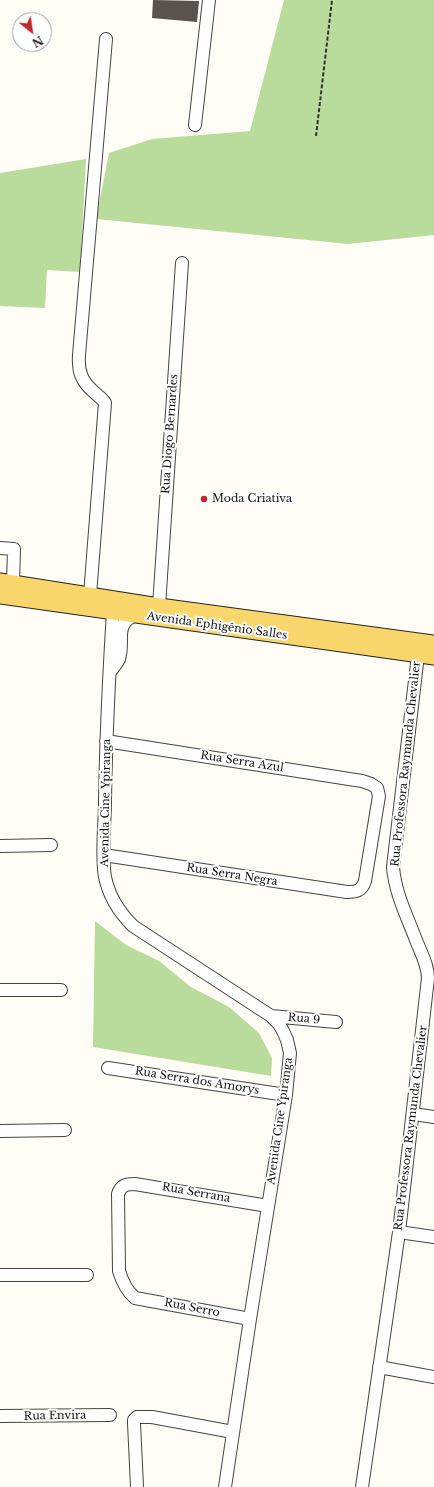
<!DOCTYPE html>
<html>
<head>
<meta charset="utf-8">
<style>
	body { margin:0 }
	#map { position:relative; width:434px; height:1487px; overflow:hidden; background:#fffdf5; font-family:"Libre Baskerville",serif }
	canvas { display:block }
	.north { position:absolute; left:12px; top:12px; width:40px; height:40px; box-sizing:border-box; background:#fff; border:1px solid #a0a0a0; border-radius:50%; rotate:150deg; font-size:11px; font-weight:700; line-height:16px; text-align:center; color:#111 }
	.north::after { content:''; display:block; margin:auto; width:14px; height:18px; background:#c4262e; clip-path:polygon(50% 0,100% 100%,50% 72%,0 100%) }
</style>
</head>
<body>
<div id="map">
<canvas width="434" height="1487"></canvas>
<div class="north">N</div>
</div>
<script>
const ctx = document.querySelector('canvas').getContext('2d');
ctx.lineJoin = 'round';
function fillPath(path, color) {
  ctx.fillStyle = color;
  ctx.fill(path, 'evenodd');
}
function trace(path, color, width, dash) {
  ctx.strokeStyle = color;
  ctx.lineWidth = width;
  ctx.lineCap = dash ? 'butt' : 'round';
  ctx.setLineDash(dash || []);
  ctx.stroke(path);
}
function label(font, color, halo, rows, align = 'center') {
  ctx.font = font + ' "Libre Baskerville",serif';
  ctx.lineWidth = 4;
  ctx.setLineDash([]);
  ctx.textBaseline = 'middle';
  ctx.strokeStyle = halo;
  ctx.fillStyle = color;
  for (const [text, x, y, turn = 0] of rows) {
    ctx.save();
    ctx.translate(x, y);
    ctx.rotate((+turn || 0) * Math.PI / 180);
    ctx.textAlign = isNaN(turn) ? turn : align;
    if (halo) ctx.strokeText(text, 0, 0);
    ctx.fillText(text, 0, 0);
    ctx.restore();
  }
}
fillPath(new Path2D(`
	M284 0H434V235L348 244 96 219 109 153 152 139 250 131Z
	M86 159 80 272 47 270 45 308 0 306V173Z
	M95 921 126 945 159 961 191 987 229 1007 259 1033 272 1058 271 1076 93 1047Z`), '#b9dc9c');
fillPath(new Path2D(`
	M153 0 199 1 197 22 152 18Z`), '#5a524d');
const minor = new Path2D(`
	M195 125 209 0
	M0 548 14 549 13 583
	M90 595 105 403C103 399 98 396 94 392 81 381 78 371 79 355L106 39
	M159 606 182 263
	M113 612C109 675 106 738 105 801 105 824 101 855 105 877 109 897 119 912 133 926L271 1016 279 1024 283 1031 287 1040 290 1053 286 1095 250 1319 225 1487
	M110 672C113 668 117 663 119 659 125 641 113 625 135 615
	M0 846 51 845
	M104 855 347 892C356 892 362 891 365 881L379 796 377 788 371 784 362 781 106 741
	M0 990H61
	M271 1016 336 1022
	M108 1068 286 1095
	M414 1114 434 1117
	M0 1131 65 1130
	M399 1232 434 1237
	M0 1275H87
	M250 1319 135 1298C127 1291 122 1281 119 1271L118 1194C121 1185 126 1184 135 1184L268 1206
	M379 1367 434 1377
	M0 1416 110 1415
	M137 1487 134 1423V1420L137 1417H152L233 1432
	M362 1487 399 1232 428 978C428 965 421 953 416 940 407 916 395 893 393 867L418 655`);
const major = new Path2D(`
	M0 581 159 606 434 643
	M0 596 434 657`);
trace(minor, '#444', 14);
trace(major, '#222', 17);
trace(new Path2D(`
	M316 136 332 0`), '#333', 2, [4, 2]);
trace(minor, '#fff', 12);
trace(major, '#f9d66b', 15);
for (const [x, y, r, color] of [
	[204,499,4,"#c4262e"]
]) {
  const dot = new Path2D();
  dot.arc(x, y, r, 0, 2 * Math.PI);
  ctx.fillStyle = color;
  ctx.fill(dot);
  trace(dot, '#fff', 1.5);
}
label('11px', '#111', '#fff', [
	["Rua Diogo Bernardes",170,434,-86],
	["Avenida Ephigênio Salles",217,626,8],
	["Rua Serra Azul",242,762,9],
	["Rua Professora Raymunda Chevalier",406,764,-84],
	["Avenida Cine Ypiranga",106,803,-89],
	["Rua Serra Negra",232,875,9],
	["Rua 9",304,1019,5],
	["Rua Serra dos Amorys",197,1081,9],
	["Avenida Cine Ypiranga",280,1121,-82],
	["Rua Professora Raymunda Chevalier",411,1128,-83],
	["Rua Serrana",196,1193,10],
	["Rua Serro",192,1308,11],
	["Rua Envira",55,1416,-1]
]);
label('11px', '#111', '#fff', [
	["Moda Criativa",212,499]
], 'left');
</script>
</body>
</html>
